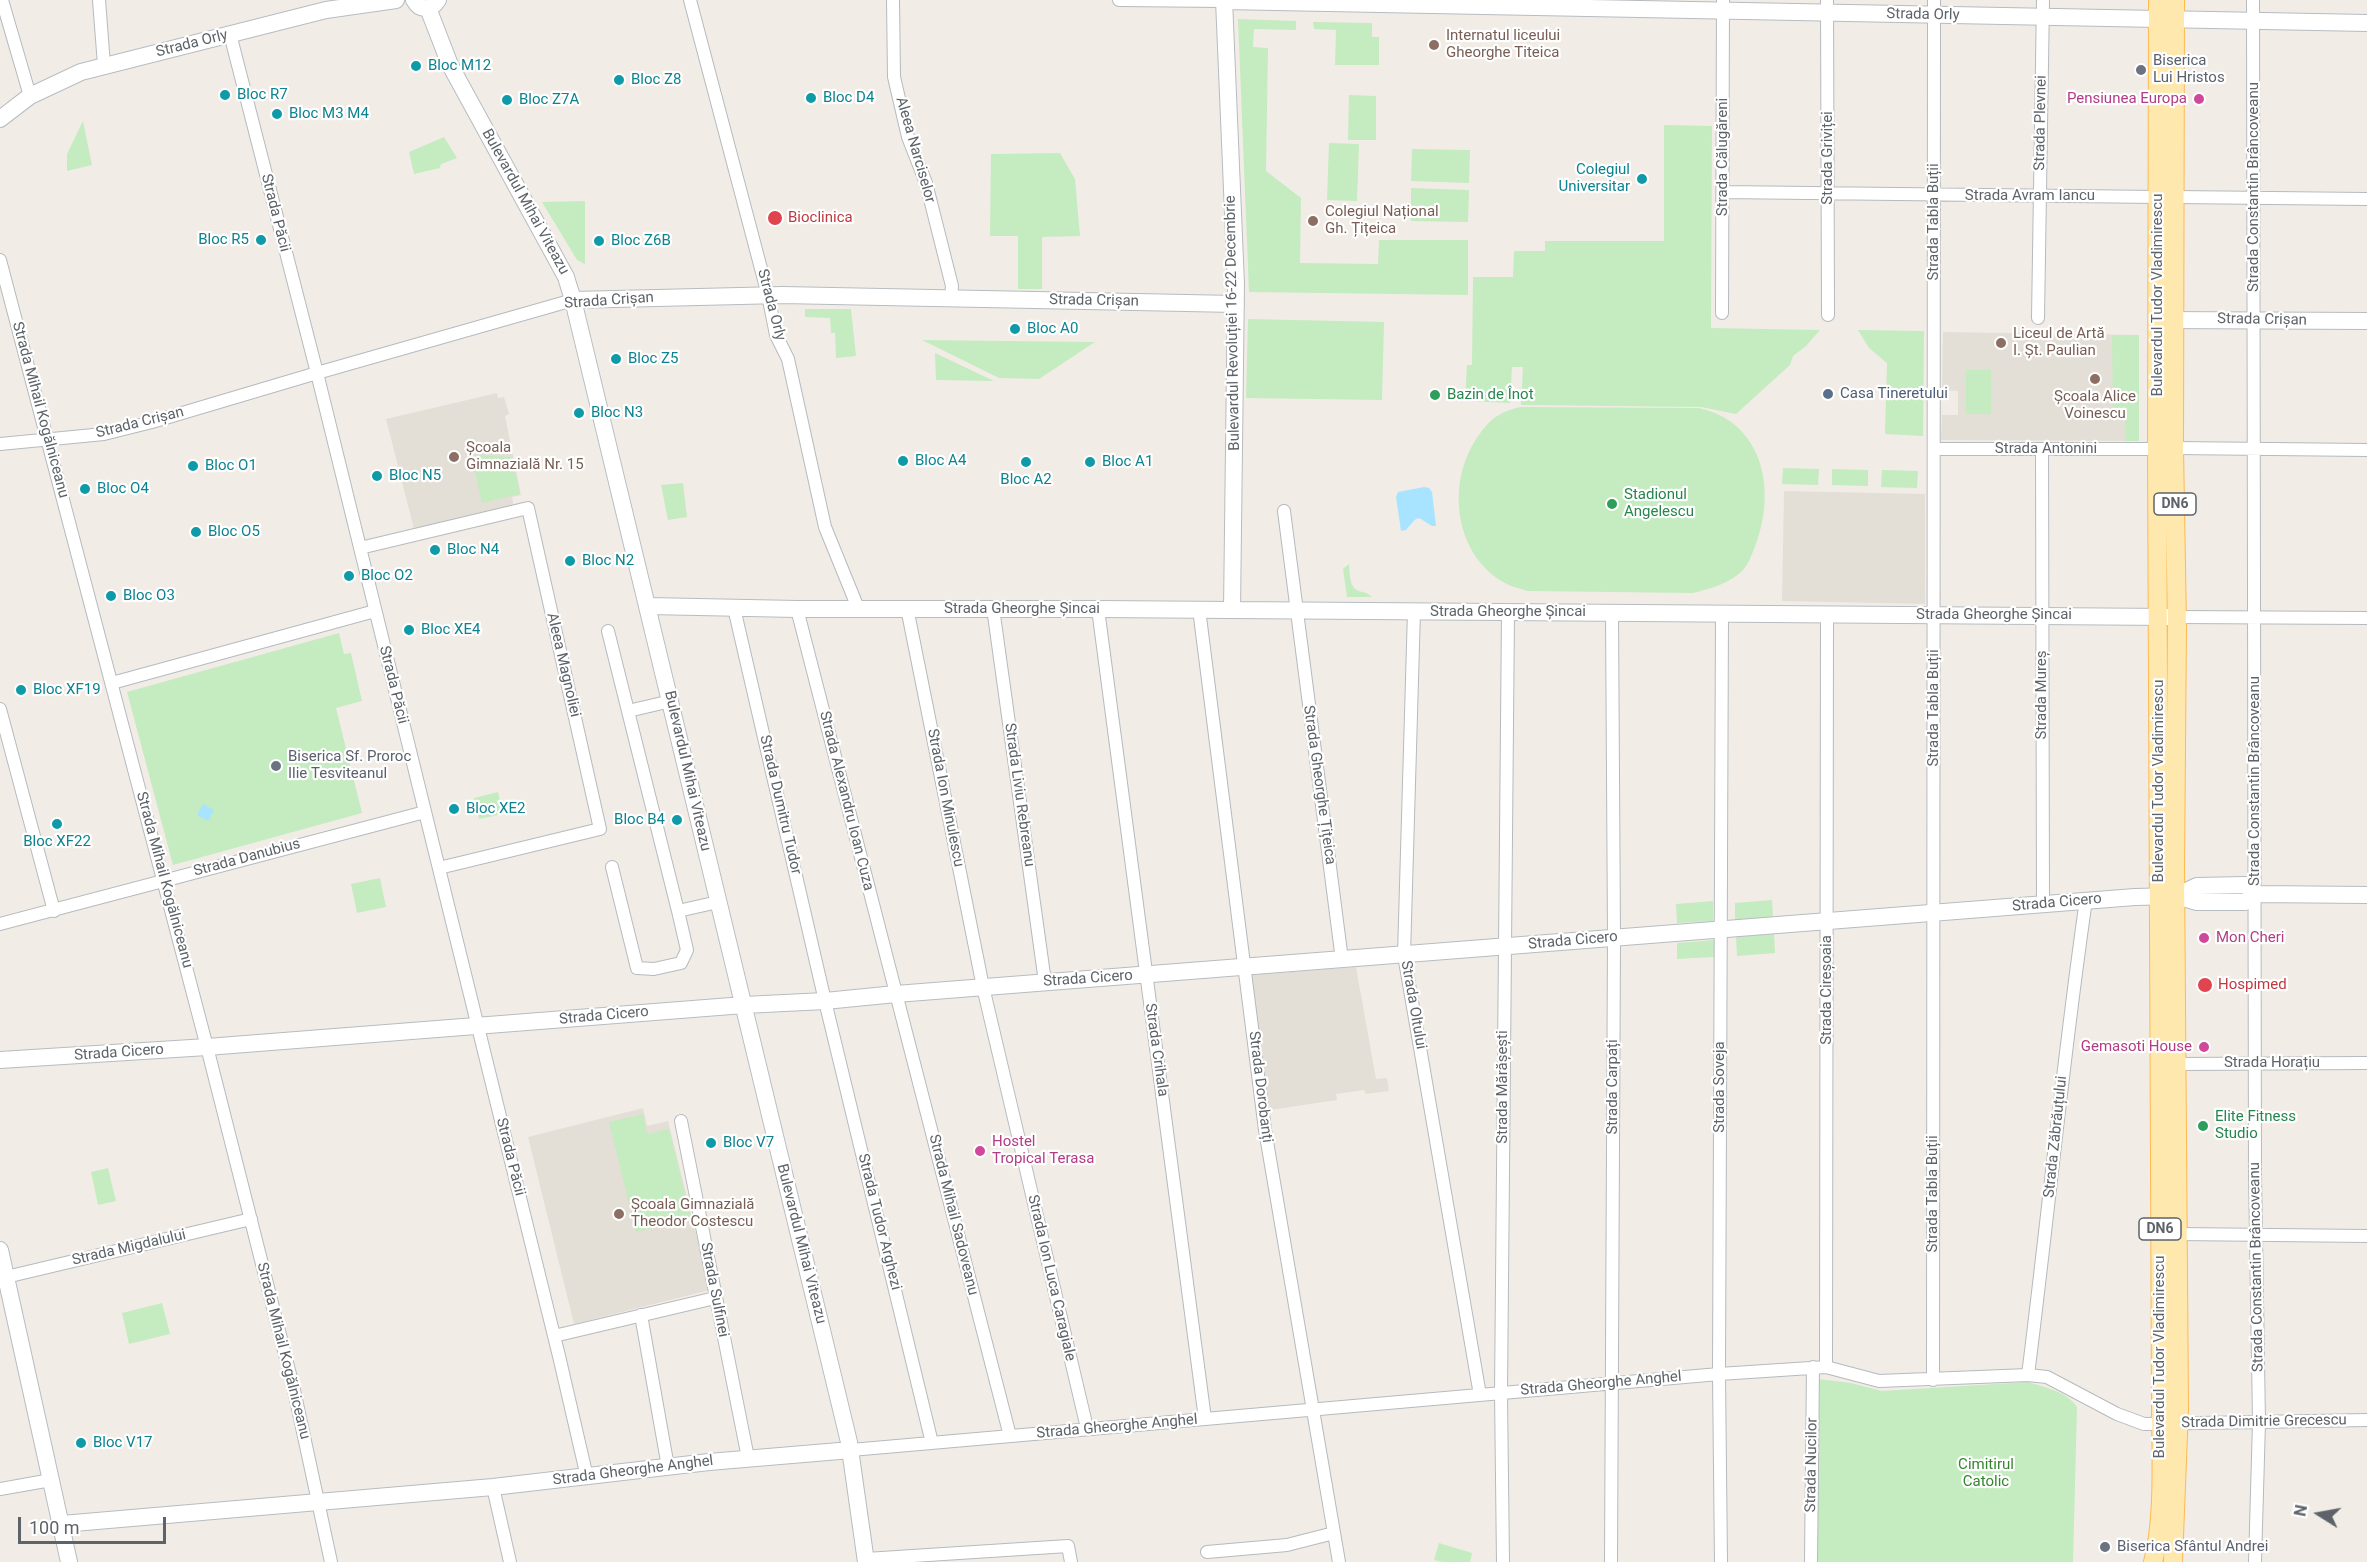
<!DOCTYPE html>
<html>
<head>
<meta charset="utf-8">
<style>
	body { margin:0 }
	#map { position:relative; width:2367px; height:1562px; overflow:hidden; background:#f1ede6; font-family:Roboto,sans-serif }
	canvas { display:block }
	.north { position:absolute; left:2289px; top:1484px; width:60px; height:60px; -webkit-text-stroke:4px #fff; paint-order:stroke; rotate:281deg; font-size:16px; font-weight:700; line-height:24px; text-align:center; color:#5d6368 }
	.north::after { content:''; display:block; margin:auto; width:21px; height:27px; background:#5d6368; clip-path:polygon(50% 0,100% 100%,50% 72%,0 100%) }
	.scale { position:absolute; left:18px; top:1517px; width:148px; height:27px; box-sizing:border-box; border:3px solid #5d6368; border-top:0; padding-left:8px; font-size:18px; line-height:21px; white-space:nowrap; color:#5d6368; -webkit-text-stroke:4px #fff; paint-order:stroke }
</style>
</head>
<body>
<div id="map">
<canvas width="2367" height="1562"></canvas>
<div class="north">N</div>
<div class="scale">100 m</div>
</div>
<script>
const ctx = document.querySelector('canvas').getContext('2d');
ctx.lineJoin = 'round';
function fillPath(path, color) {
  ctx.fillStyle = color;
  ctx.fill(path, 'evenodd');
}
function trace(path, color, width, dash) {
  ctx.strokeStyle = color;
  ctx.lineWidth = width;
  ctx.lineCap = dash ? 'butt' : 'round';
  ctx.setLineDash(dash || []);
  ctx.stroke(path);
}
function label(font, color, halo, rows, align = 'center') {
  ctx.font = font + ' Roboto,sans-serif';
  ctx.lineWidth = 4.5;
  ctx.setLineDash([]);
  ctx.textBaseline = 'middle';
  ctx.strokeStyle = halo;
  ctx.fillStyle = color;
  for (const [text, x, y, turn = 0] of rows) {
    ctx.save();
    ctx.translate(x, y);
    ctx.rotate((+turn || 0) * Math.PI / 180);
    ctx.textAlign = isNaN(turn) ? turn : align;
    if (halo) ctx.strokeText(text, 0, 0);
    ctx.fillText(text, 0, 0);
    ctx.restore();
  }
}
fillPath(new Path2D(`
	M1943 332 2139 335V441L1941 440 1942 415H1958V391L1942 390Z
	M497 393 498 398 504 397 509 414 505 416 521 495 512 497 514 509 415 533 386 419Z
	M1784 491 1925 494V604L1782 601Z
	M1356 967 1376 1079 1387 1078 1389 1091 1366 1094 1364 1090 1336 1094 1337 1100 1270 1110 1251 975Z
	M643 1108 647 1126 668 1121 710 1290 574 1324 528 1137Z`), '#e3dfd6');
fillPath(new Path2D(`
	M1238 19 1296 21V30L1254 29 1253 47 1268 48 1266 171 1301 198 1300 263 1378 264 1379 240H1468V295L1249 292Z
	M1313 22 1372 23V37H1379V65H1335L1336 30 1314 29Z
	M1349 95 1376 96V140H1348Z
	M83 121 92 165 67 171V154Z
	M1664 125 1712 126 1711 328 1820 330 1806 346 1793 356 1790 365 1736 414 1701 407 1521 405 1523 367H1512L1510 403 1465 401 1467 365H1472L1473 277H1513L1514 251H1545V241H1664Z
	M444 137 457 158 441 164 440 168 414 174 409 152Z
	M1329 143 1359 144 1357 201 1327 200Z
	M1412 149 1470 150 1469 183 1411 181Z
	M1060 153 1075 179 1080 236 1042 237V289H1018V236H990L991 154Z
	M1411 188 1469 190 1468 222 1411 221Z
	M585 201V264L577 260 542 202Z
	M805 309H851L856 356 836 358 835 333H831L830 318 805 317Z
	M1248 319 1384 322 1382 400 1246 398Z
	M1858 330 1924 331 1923 436 1885 434 1887 363 1869 348Z
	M2112 335H2139V441H2125V417L2113 416Z
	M922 340 1095 342 1039 379 999 378Z
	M935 353 994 381 936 380Z
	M1966 370H1991V414H1966Z
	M1520 407 1699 408C1762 422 1776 487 1757 541 1753 551 1750 562 1743 570 1731 583 1709 589 1693 593L1527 591C1520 588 1511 587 1505 583 1457 557 1447 491 1472 446 1478 435 1488 421 1499 415 1505 411 1513 409 1520 407Z
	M471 455 512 457 520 494 482 503Z
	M1783 468 1819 469 1818 485 1782 484Z
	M1832 469 1868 470V486L1832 485Z
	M1882 470 1918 471 1917 488 1881 487Z
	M683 483 687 517 668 520 661 485Z
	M1349 564C1350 573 1349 588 1359 591 1365 593 1367 592 1372 597H1347L1343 569Z
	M339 633 344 654 351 653 362 701 336 708 362 813 173 865 127 692Z
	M498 792 503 814 479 819 474 798Z
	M380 878 386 907 357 913 351 884Z
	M1772 900 1773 917 1735 920V903Z
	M1713 901V921L1677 923 1676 904Z
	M1774 934 1775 953 1737 956 1736 937Z
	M1714 940V957L1677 959V943Z
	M643 1114 647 1134 669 1129 691 1218 636 1232 609 1122Z
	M108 1168 116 1201 98 1205 91 1172Z
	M162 1303 170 1334 129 1344 122 1313Z
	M1818 1379 1851 1383 1882 1391 2028 1382C2045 1387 2067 1392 2077 1407L2073 1562H1816Z
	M1439 1543 1472 1553 1470 1562H1443L1434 1560Z`), '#c5ebc0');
fillPath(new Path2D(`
	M1424 487 1429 488 1432 492 1436 526H1432C1415 516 1420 514 1406 530L1401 531 1396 497 1398 492Z
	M203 804 214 810 208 821 197 815Z`), '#a8e4ff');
const street = new Path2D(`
	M2 0 30 96
	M99 0 104 65
	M690 0 768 295 776 335 788 359 825 527 858 608
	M893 0 894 77 908 137 926 183 952 286 951 299
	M1119 0 1224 1
	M1827 0 1828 315
	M2253 0 2255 1174 2259 1422 2255 1562
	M230 34 317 373 559 1356 587 1477
	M1723 192 2158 197
	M2175 197 2367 199
	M0 260 207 1047 294 1390 331 1562
	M1722 313 1723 0
	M2038 318 2043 0
	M0 444 104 434 152 422 317 373 573 300
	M2174 448 2367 450
	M1934 449H2157
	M2042 449 2043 904
	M1284 511 1342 960
	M360 548 528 508 600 829 439 868
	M734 608 825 1001 932 1443
	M907 608 983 987 1087 1428
	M993 608 1045 982
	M797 609 1010 1436
	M1098 609 1205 1419
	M1199 609 1265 1130 1339 1562
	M1414 611 1404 955 1480 1395
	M2176 617 2367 618
	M608 631 628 711 671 701
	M112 683 375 611
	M0 709 54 911
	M628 711 678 911 718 902
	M612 867 637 968 654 969 681 963 687 950 678 911
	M0 924 425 812
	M2177 1064 2367 1063
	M681 1121 748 1458
	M2178 1234 2367 1236
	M6 1277 251 1219
	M641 1315 668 1467
	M554 1336 715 1298
	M1826 1367 1827 614
	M2028 1375C2048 1217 2063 1058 2086 900
	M1933 1380 1934 0
	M851 1450 1719 1374 1826 1367 1879 1381 2028 1375 2047 1377 2117 1414 2144 1424 2367 1420
	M493 1487 510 1562
	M0 1489 51 1480
	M1207 1552 1287 1545 1334 1533
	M866 1559 1068 1546 1071 1562
	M1503 1562 1501 1393 1508 612
	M1611 1562 1614 938 1612 612
	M1721 1562 1719 1374 1722 612
	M1811 1562 1813 1367`);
const secondary = new Path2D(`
	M414 0C420 11 431 11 438 0
	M1224 0 1236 284 1232 610
	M1224 1 2367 23
	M428 8 450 65 566 277 573 300 849 1442 866 1562
	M0 119 30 96 81 72 326 10 396 0
	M573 300 782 295 1236 304
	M2161 320 2367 321
	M648 606 797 609H1098L2171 617
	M2176 896 2197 886 2246 885 2256 894
	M0 1060 207 1047 744 1005 825 1001 896 994 2135 897 2176 896 2197 902H2245L2256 894 2367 895
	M0 1250 69 1562
	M62 1524 493 1487 709 1462 851 1450`);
const primary = new Path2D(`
	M2153 1562C2165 1517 2161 1450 2161 1403L2157 449 2158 0
	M2173 1562 2179 1409 2175 869 2177 626 2174 448 2175 0`);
trace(street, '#b6babe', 14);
trace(secondary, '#b7bcc1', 18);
trace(primary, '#ffb951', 20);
trace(street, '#fff', 12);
trace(secondary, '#fff', 16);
trace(primary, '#ffe8ad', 18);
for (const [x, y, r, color] of [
	[1434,45,6,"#8d6e63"],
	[416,66,6,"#0f9aa8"],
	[2141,70,6,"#6b7280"],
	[619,80,6,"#0f9aa8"],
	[225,95,6,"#0f9aa8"],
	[811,98,6,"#0f9aa8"],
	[2199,99,6,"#d1479c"],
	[507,100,6,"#0f9aa8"],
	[277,114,6,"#0f9aa8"],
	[1642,179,6,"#0f9aa8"],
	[775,218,8,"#e0444e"],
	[1313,221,6,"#8d6e63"],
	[261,240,6,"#0f9aa8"],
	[599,241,6,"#0f9aa8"],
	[1015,329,6,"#0f9aa8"],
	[2001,343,6,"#8d6e63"],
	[616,359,6,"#0f9aa8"],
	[2095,379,6,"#8d6e63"],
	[1828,394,6,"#5c6f8a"],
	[1435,395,6,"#2e9e5b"],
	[579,413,6,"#0f9aa8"],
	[454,457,6,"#8d6e63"],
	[903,461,6,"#0f9aa8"],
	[1026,462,6,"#0f9aa8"],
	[1090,462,6,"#0f9aa8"],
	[193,466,6,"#0f9aa8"],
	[377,476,6,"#0f9aa8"],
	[85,489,6,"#0f9aa8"],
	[1612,504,6,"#2e9e5b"],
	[196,532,6,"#0f9aa8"],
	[435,550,6,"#0f9aa8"],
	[570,561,6,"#0f9aa8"],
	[349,576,6,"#0f9aa8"],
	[111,596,6,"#0f9aa8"],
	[409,630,6,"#0f9aa8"],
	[21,690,6,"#0f9aa8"],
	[276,766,6,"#6b7280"],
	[454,809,6,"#0f9aa8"],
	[677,820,6,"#0f9aa8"],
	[57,824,6,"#0f9aa8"],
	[2204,938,6,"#d1479c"],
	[2205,985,8,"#e0444e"],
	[2204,1047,6,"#d1479c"],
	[2203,1126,6,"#2e9e5b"],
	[711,1143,6,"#0f9aa8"],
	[980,1151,6,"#d1479c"],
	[619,1214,6,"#8d6e63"],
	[81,1443,6,"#0f9aa8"],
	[2105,1547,6,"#6b7280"]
]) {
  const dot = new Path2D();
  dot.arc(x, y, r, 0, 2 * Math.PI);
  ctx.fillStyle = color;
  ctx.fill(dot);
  trace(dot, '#fff', 2);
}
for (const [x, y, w] of [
	[2175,504,42],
	[2160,1229,42]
]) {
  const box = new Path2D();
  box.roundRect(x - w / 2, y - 11, w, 22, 4.5);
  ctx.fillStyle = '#fff';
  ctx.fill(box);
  trace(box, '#5d6368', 1.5);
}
label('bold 14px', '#5d6368', null, [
	["DN6",2175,504],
	["DN6",2160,1229]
]);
label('15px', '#5d6368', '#fff', [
	["Strada Orly",1923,15,1],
	["Strada Orly",192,44,-14],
	["Strada Plevnei",2041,123,-89],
	["Aleea Narciselor",915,150,74],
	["Strada Călugăreni",1723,157,-90],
	["Strada Griviței",1828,158,-90],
	["Strada Constantin Brâncoveanu",2254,187,-90],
	["Strada Avram Iancu",2030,196],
	["Bulevardul Mihai Viteazu",525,202,61],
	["Strada Păcii",275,213,76],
	["Strada Tabla Buții",1934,222,-90],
	["Bulevardul Tudor Vladimirescu",2158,295,-90],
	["Strada Crișan",609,301,-4],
	["Strada Crișan",1094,301,1],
	["Strada Orly",771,305,75],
	["Strada Crișan",2262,320,1],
	["Bulevardul Revoluției 16-22 Decembrie",1233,323,-91],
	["Strada Mihail Kogălniceanu",40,410,75],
	["Strada Crișan",140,423,-14],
	["Strada Antonini",2046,449],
	["Strada Gheorghe Șincai",1022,609],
	["Strada Gheorghe Șincai",1508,612],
	["Strada Gheorghe Șincai",1994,615],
	["Aleea Magnoliei",563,665,77],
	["Strada Păcii",393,685,76],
	["Strada Mureș",2042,695,-90],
	["Strada Tabla Buții",1934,708,-90],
	["Bulevardul Mihai Viteazu",687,771,77],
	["Bulevardul Tudor Vladimirescu",2159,781,-90],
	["Strada Constantin Brâncoveanu",2255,781,-90],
	["Strada Gheorghe Țițeica",1319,785,82],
	["Strada Liviu Rebreanu",1019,795,82],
	["Strada Ion Minulescu",945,798,79],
	["Strada Alexandru Ioan Cuza",846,801,76],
	["Strada Dumitru Tudor",780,805,77],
	["Strada Danubius",247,858,-15],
	["Strada Mihail Kogălniceanu",164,880,75],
	["Strada Cicero",2057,903,-5],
	["Strada Cicero",1573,941,-5],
	["Strada Cicero",1088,979,-4],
	["Strada Cireșoaia",1827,990,-90],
	["Strada Oltului",1413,1005,80],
	["Strada Cicero",604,1016,-5],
	["Strada Crihala",1156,1050,82],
	["Strada Cicero",119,1053,-4],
	["Strada Horațiu",2272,1063],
	["Strada Dorobanți",1260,1087,83],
	["Strada Mărășești",1503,1087,-90],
	["Strada Carpați",1613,1087,-90],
	["Strada Soveja",1720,1087,-90],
	["Strada Zăbrăuțului",2056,1137,-84],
	["Strada Păcii",510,1157,76],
	["Strada Tabla Buții",1933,1194,-90],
	["Strada Mihail Sadoveanu",953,1215,76],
	["Strada Tudor Arghezi",879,1222,76],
	["Bulevardul Mihai Viteazu",801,1244,76],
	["Strada Migdalului",129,1248,-13],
	["Strada Constantin Brâncoveanu",2257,1267,-91],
	["Strada Ion Luca Caragiale",1051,1278,77],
	["Strada Sulfinei",714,1290,79],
	["Strada Mihail Kogălniceanu",283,1351,76],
	["Bulevardul Tudor Vladimirescu",2160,1357,-90],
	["Strada Gheorghe Anghel",1601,1384,-5],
	["Strada Dimitrie Grecescu",2264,1422,-1],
	["Strada Gheorghe Anghel",1117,1427,-5],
	["Strada Nucilor",1812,1465,-89],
	["Strada Gheorghe Anghel",633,1471,-7]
]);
label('15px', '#785e54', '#fff', [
	["Internatul liceului",1446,36],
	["Gheorghe Titeica",1446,53],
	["Colegiul Național",1325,212],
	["Gh. Țițeica",1325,229],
	["Liceul de Artă",2013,334],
	["I. Șt. Paulian",2013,351],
	["Școala Alice",2095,397,"center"],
	["Voinescu",2095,414,"center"],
	["Școala",466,448],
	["Gimnazială Nr. 15",466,465],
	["Școala Gimnazială",631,1205],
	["Theodor Costescu",631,1222]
], 'left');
label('15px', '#5b616d', '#fff', [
	["Biserica",2153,61],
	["Lui Hristos",2153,78],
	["Biserica Sf. Proroc",288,757],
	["Ilie Tesviteanul",288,774],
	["Biserica Sfântul Andrei",2117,1547]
], 'left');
label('15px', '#0d838f', '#fff', [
	["Bloc M12",428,66],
	["Bloc Z8",631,80],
	["Bloc R7",237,95],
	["Bloc D4",823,98],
	["Bloc Z7A",519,100],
	["Bloc M3 M4",289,114],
	["Colegiul",1630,170,"right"],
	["Universitar",1630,187,"right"],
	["Bloc R5",249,240,"right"],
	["Bloc Z6B",611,241],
	["Bloc A0",1027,329],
	["Bloc Z5",628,359],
	["Bloc N3",591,413],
	["Bloc A4",915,461],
	["Bloc A1",1102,462],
	["Bloc O1",205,466],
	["Bloc N5",389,476],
	["Bloc A2",1026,480,"center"],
	["Bloc O4",97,489],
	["Bloc O5",208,532],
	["Bloc N4",447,550],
	["Bloc N2",582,561],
	["Bloc O2",361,576],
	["Bloc O3",123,596],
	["Bloc XE4",421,630],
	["Bloc XF19",33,690],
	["Bloc XE2",466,809],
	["Bloc B4",665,820,"right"],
	["Bloc XF22",57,842,"center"],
	["Bloc V7",723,1143],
	["Bloc V17",93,1443]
], 'left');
label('15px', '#b23c85', '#fff', [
	["Pensiunea Europa",2187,99],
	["Mon Cheri",2216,938,"left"],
	["Gemasoti House",2192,1047],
	["Hostel",992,1142,"left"],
	["Tropical Terasa",992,1159,"left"]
], 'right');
label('15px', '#be3a42', '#fff', [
	["Bioclinica",788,218],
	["Hospimed",2218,985]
], 'left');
label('15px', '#4e5e75', '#fff', [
	["Casa Tineretului",1840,394]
], 'left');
label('15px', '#27864d', '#fff', [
	["Bazin de Înot",1447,395],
	["Stadionul",1624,495],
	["Angelescu",1624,512],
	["Elite Fitness",2215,1117],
	["Studio",2215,1134]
], 'left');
label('15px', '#33872d', '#fff', [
	["Cimitirul",1986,1465],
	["Catolic",1986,1482]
]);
</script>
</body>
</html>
